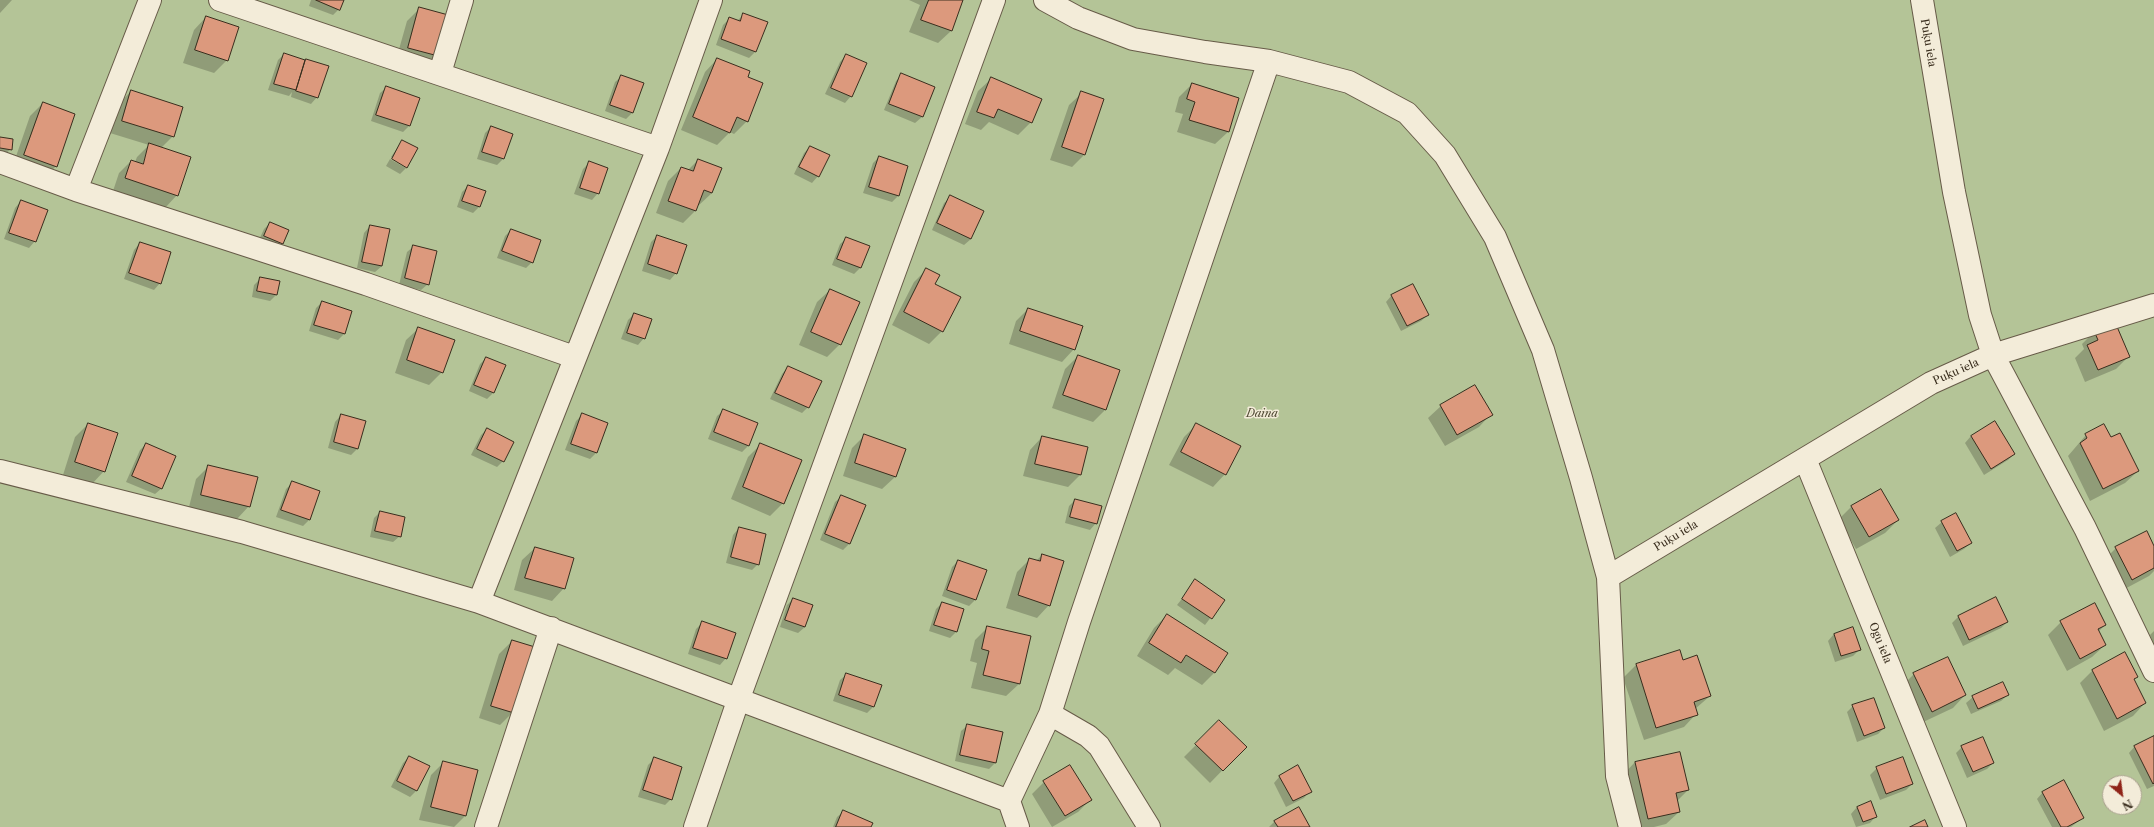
<!DOCTYPE html>
<html>
<head>
<meta charset="utf-8">
<style>
	body { margin:0 }
	#map { position:relative; width:2154px; height:827px; overflow:hidden; background:#ede1c4; font-family:"Libre Caslon Text",serif }
	canvas { display:block }
	.north { position:absolute; left:2102px; top:775px; width:40px; height:40px; box-sizing:border-box; background:#f3ecd9; border:1px solid #a9a08e; border-radius:50%; rotate:151deg; font-size:11px; font-weight:700; line-height:16px; text-align:center; color:#3a2e1e }
	.north::after { content:''; display:block; margin:auto; width:14px; height:18px; background:#8f2418; clip-path:polygon(50% 0,100% 100%,50% 72%,0 100%) }
</style>
</head>
<body>
<div id="map">
<canvas width="2154" height="827"></canvas>
<div class="north">N</div>
</div>
<script>
const ctx = document.querySelector('canvas').getContext('2d');
ctx.lineJoin = 'round';
function fillPath(path, color) {
  ctx.fillStyle = color;
  ctx.fill(path, 'evenodd');
}
function trace(path, color, width, dash) {
  ctx.strokeStyle = color;
  ctx.lineWidth = width;
  ctx.lineCap = dash ? 'butt' : 'round';
  ctx.setLineDash(dash || []);
  ctx.stroke(path);
}
function label(font, color, halo, rows, align = 'center') {
  ctx.font = font + ' "Libre Caslon Text",serif';
  ctx.lineWidth = 3;
  ctx.setLineDash([]);
  ctx.textBaseline = 'middle';
  ctx.strokeStyle = halo;
  ctx.fillStyle = color;
  for (const [text, x, y, turn = 0] of rows) {
    ctx.save();
    ctx.translate(x, y);
    ctx.rotate((+turn || 0) * Math.PI / 180);
    ctx.textAlign = isNaN(turn) ? turn : align;
    if (halo) ctx.strokeText(text, 0, 0);
    ctx.fillText(text, 0, 0);
    ctx.restore();
  }
}
fillPath(new Path2D(`
	M0 0H2154V827H0ZM2110 783H2134V807H2110Z`), '#b4c497');
fillPath(new Path2D(`
	M0 0H12L0 13Z
	M311 0H343L339 9 333 15 309 6Z
	M909 0H962L951 31 938 43 909 32 920 5Z
	M419 9 441 56 428 69 396 60 407 21Z
	M744 14 766 22 755 52 749 58 716 45 723 25 730 18 737 21Z
	M206 17 227 60 214 73 183 63 194 30Z
	M284 54 303 64 307 60 317 97 311 104 291 97 292 92 289 96 268 90 278 60Z
	M846 55 851 96 845 103 825 94 840 62Z
	M717 59 747 121 734 134 730 132 717 145 681 130 705 72Z
	M902 75 933 88 922 117 915 123 884 110 896 81Z
	M622 76 632 113 626 119 605 111 615 82Z
	M991 79 1031 122 1018 135 989 122 981 130 965 124 978 91Z
	M1192 84 1238 98 1228 132 1215 144 1177 132 1183 114 1175 112 1179 97Z
	M387 87 419 99 409 126 403 132 371 121 380 93Z
	M131 91 173 136 161 148 177 195 165 208 113 191 119 173 131 161 135 162 137 157 149 145 110 133 119 104Z
	M1082 93 1084 155 1072 167 1050 160 1069 105Z
	M43 103 56 166 43 179 12 168 30 116Z
	M491 127 511 134 503 159 497 165 477 159 485 133Z
	M0 138 11 149 4 155H0Z
	M402 141 407 167 406 168V166L391 157Z
	M810 147 818 176 812 183 794 174 804 153Z
	M879 157 907 166 898 196 892 202 863 193 873 163Z
	M390 159 406 168 400 174 386 166Z
	M698 160 712 193 699 205H697L695 211 683 223 656 213 668 181 681 168 688 170Z
	M589 163 598 193 592 200 574 194 583 169Z
	M468 186 484 192 479 207 473 213 457 207 462 192Z
	M951 197 971 239 964 245 932 230 944 203Z
	M21 201 35 241 29 248 4 239 15 208Z
	M270 223 282 243 276 250 258 242 264 229Z
	M370 226 382 266 375 272 357 268 364 233Z
	M511 230 532 262 526 268 497 258 505 236Z
	M657 236 676 273 670 280 642 271 651 242Z
	M847 238 861 267 854 274 832 265 840 244Z
	M140 243 160 283 154 290 124 279 134 250Z
	M414 246 428 284 421 290 399 285 407 252Z
	M927 269 934 284 942 331 929 344 892 325 914 282Z
	M261 278 276 295 270 301 252 297 254 285Z
	M830 290 840 344 827 357 799 345 817 302Z
	M1392 295 1428 315 1421 321 1401 331 1386 302Z
	M322 302 344 334 338 340 309 331 316 308Z
	M1028 309 1074 349 1062 362 1009 344 1016 321Z
	M634 314 644 338 638 345 621 339 628 320Z
	M419 328 442 372 429 385 395 373 406 340Z
	M2095 331 2128 357 2116 369 2085 382 2075 358 2084 349 2082 344Z
	M1078 356 1105 410 1093 422 1052 408 1065 369Z
	M486 358 493 393 487 399 469 391 480 364Z
	M788 367 808 407 802 413 770 399 782 374Z
	M1441 406 1491 414 1479 427 1445 446 1428 418Z
	M724 410 757 423 748 446 742 452 708 439 717 416Z
	M341 415 364 422 357 449 351 455 328 448 335 422Z
	M582 415 607 424 596 453 590 459 565 450 576 421Z
	M88 424 104 471 92 484 63 475 75 437Z
	M1196 425 1225 474 1213 487 1169 465 1184 437Z
	M487 429 503 461 497 467 471 455 481 435Z
	M865 435 905 449 895 477 882 489 843 476 852 448Z
	M2086 435 2110 439 2138 471 2125 483 2090 501 2068 456Z
	M1971 436 2014 454 2008 460 1984 475 1965 443Z
	M1042 437 1080 475 1068 487 1023 476 1030 450Z
	M146 444 162 488 155 494 126 482 140 450Z
	M761 444 783 503 770 516 731 499 748 457Z
	M209 466 249 506 237 519 189 507 196 479Z
	M292 483 319 492 309 520 303 526 276 517 286 489Z
	M842 496 849 544 843 550 820 540 835 502Z
	M1075 500 1096 523 1090 530 1065 523 1069 506Z
	M1852 506 1898 520 1885 533 1856 549 1839 519Z
	M380 512 400 536 393 542 370 537 374 518Z
	M1942 522 1971 543 1964 549 1950 557 1935 528Z
	M739 528 758 564 752 570 726 563 733 535Z
	M535 548 564 588 552 601 514 590 522 560Z
	M2116 548H2154V571L2149 576 2119 592 2103 561Z
	M1042 555 1049 605 1037 618 1006 608 1017 572 1030 559 1036 561Z
	M958 561 975 600 969 606 942 596 952 567Z
	M1196 581 1224 600 1205 625 1177 605Z
	M793 599 812 606 805 627 798 633 780 627 787 605Z
	M942 603 963 610 956 632 950 638 929 631 936 609Z
	M1167 615 1227 653 1214 673 1202 685 1175 668 1168 675 1137 656 1154 628Z
	M1958 617 2007 622 2001 628 1963 646 1952 623Z
	M2061 622 2105 625 2098 632 2105 645 2092 657 2067 671 2048 635Z
	M702 623 726 658 720 665 688 654 696 629Z
	M988 627 1019 684 1006 696 971 688 977 663 970 661 975 640Z
	M2154 631V645L2150 635Z
	M1834 634 1859 650 1853 656 1835 662 1828 641Z
	M512 641 513 712 500 725 479 718 499 654Z
	M1680 651 1683 661 1710 696 1695 709 1696 714 1684 727 1644 740 1623 678 1636 665Z
	M2124 654 2137 677 2133 680 2145 703 2133 716 2104 731 2080 683 2092 671Z
	M847 674 873 707 867 713 833 701 840 680Z
	M1914 674 1965 695 1953 708 1919 724 1901 687Z
	M2008 695 2001 701 1971 714 1966 703 1973 697Z
	M1853 706 1884 728 1878 734 1857 742 1847 712Z
	M1219 722 1245 747 1210 783 1184 757Z
	M968 725 995 763 989 769 955 761 961 731Z
	M2154 737V786L2147 789 2129 753 2135 746Z
	M1962 747 1993 763 1987 769 1967 778 1956 753Z
	M409 757 429 767 416 791 410 797 391 787 403 763Z
	M654 759 671 799 665 805 638 797 648 765Z
	M444 762 465 816 454 827 419 820 431 775Z
	M1635 762 1688 790 1677 801 1679 812 1666 824 1654 827H1634L1623 775Z
	M1877 768 1912 784 1906 790 1880 800 1870 775Z
	M1280 776 1310 791 1304 798 1286 807 1274 783Z
	M1044 782 1091 799 1078 812 1052 827 1032 794Z
	M2043 792 2083 818 2071 827H2052L2037 799Z
	M1857 807 1876 816 1870 823 1856 827 1851 814Z
	M844 811 870 827H833L837 817Z
	M1275 821 1308 827H1269Z`), '#0003');
const building = new Path2D(`
	M316 0H344L340 10Z
	M929 0H963L952 31 921 20Z
	M419 7 452 16 442 57 408 48Z
	M743 13 768 22 756 52 721 39 729 17 740 21Z
	M206 16 239 27 228 61 195 50Z
	M284 53 305 60 296 90 274 84Z
	M846 54 867 63 852 97 831 88Z
	M717 58 750 71 748 77 763 83 748 122 737 117 730 133 693 117Z
	M306 59 329 66 318 98 296 91Z
	M901 73 935 87 923 117 889 104Z
	M621 75 644 83 633 113 610 105Z
	M991 77 1042 99 1032 123 998 109 994 118 977 112Z
	M1192 83 1239 98 1229 132 1189 120 1195 102 1187 99Z
	M386 86 420 98 410 126 376 115Z
	M131 90 183 107 174 137 122 121Z
	M1081 91 1104 99 1085 155 1062 147Z
	M43 102 75 114 57 167 24 155Z
	M491 126 513 134 504 159 482 152Z
	M0 137 13 139 12 150 0 148Z
	M402 140 418 148 407 168 392 159Z
	M149 143 191 157 178 196 125 178 131 160 143 164Z
	M810 146 830 155 819 177 799 167Z
	M879 156 908 166 899 196 869 187Z
	M698 159 722 168 712 193 704 190 696 211 668 201 681 167 693 171Z
	M589 161 608 168 599 194 580 188Z
	M468 185 486 191 480 207 462 201Z
	M950 195 984 211 971 239 937 223Z
	M21 200 48 210 36 242 9 233Z
	M270 222 289 230 283 244 264 236Z
	M370 225 390 229 382 266 362 262Z
	M511 229 541 240 533 263 502 251Z
	M657 235 687 245 677 274 648 264Z
	M846 237 870 246 861 268 837 259Z
	M140 242 171 252 161 284 129 273Z
	M413 245 437 251 429 285 405 278Z
	M926 268 940 275 935 284 961 297 943 332 904 312Z
	M260 277 280 281 277 295 257 291Z
	M1413 284 1429 315 1407 326 1391 295Z
	M830 289 860 302 841 345 811 332Z
	M322 301 352 311 345 334 314 325Z
	M1028 308 1083 326 1075 350 1020 331Z
	M634 313 652 319 645 339 627 333Z
	M2115 322 2130 357 2098 370 2087 345 2098 340 2094 331Z
	M418 327 455 340 443 373 407 360Z
	M1078 355 1120 370 1106 410 1063 395Z
	M486 357 506 365 494 393 474 385Z
	M788 366 822 381 809 408 775 393Z
	M1475 385 1493 415 1457 435 1440 405Z
	M723 409 758 423 749 446 714 432Z
	M582 413 608 423 597 453 571 444Z
	M341 414 366 421 358 449 334 442Z
	M1995 421 2015 454 1991 469 1971 436Z
	M88 423 118 433 105 472 75 462Z
	M1196 423 1241 446 1226 475 1181 452Z
	M2104 424 2111 437 2120 433 2139 471 2103 489 2080 443 2087 438 2085 434Z
	M487 428 514 442 504 462 477 449Z
	M864 434 906 449 896 477 855 463Z
	M1042 436 1088 447 1081 475 1035 464Z
	M146 443 176 456 162 489 132 476Z
	M760 443 802 460 784 504 743 487Z
	M208 465 258 477 250 507 201 495Z
	M292 481 320 491 310 520 281 510Z
	M1881 489 1899 520 1869 537 1851 506Z
	M841 495 866 505 850 544 825 534Z
	M1075 499 1102 506 1097 524 1070 517Z
	M380 511 405 517 401 537 375 531Z
	M1956 513 1972 543 1957 551 1941 521Z
	M739 527 766 534 759 565 731 557Z
	M2147 531 2154 546V568L2132 580 2115 547Z
	M535 547 574 558 565 589 525 578Z
	M1042 554 1064 561 1050 606 1018 595 1029 558 1040 561Z
	M958 560 987 570 976 600 947 590Z
	M1195 579 1225 600 1212 619 1182 599Z
	M1996 597 2008 622 1969 640 1958 616Z
	M793 598 813 605 805 627 785 620Z
	M942 602 964 609 957 632 934 625Z
	M2095 603 2106 625 2098 629 2106 645 2080 659 2060 621Z
	M1167 614 1228 653 1215 673 1186 655 1181 663 1149 643Z
	M702 621 736 633 727 659 693 648Z
	M987 626 1031 636 1020 684 983 675 989 651 982 649Z
	M1853 627 1861 650 1841 656 1834 634Z
	M512 640 535 647 514 713 491 706Z
	M1680 650 1683 660 1697 655 1711 696 1694 702 1698 715 1656 728 1636 664Z
	M2125 652 2138 677 2134 679 2146 703 2117 719 2092 670Z
	M1948 657 1966 695 1932 712 1913 673Z
	M846 673 882 685 874 707 839 695Z
	M2003 682 2009 695 1978 709 1972 696Z
	M1874 698 1885 728 1864 736 1852 705Z
	M1219 720 1247 747 1223 771 1195 744Z
	M967 724 1003 732 996 763 960 755Z
	M2154 736V783L2153 784 2134 746Z
	M1983 737 1994 763 1973 772 1961 746Z
	M1680 752 1689 790 1676 793 1680 812 1648 819 1635 762Z
	M409 756 430 766 417 791 397 781Z
	M654 757 682 767 672 800 643 790Z
	M1903 757 1913 784 1886 794 1876 767Z
	M443 761 478 770 466 816 431 807Z
	M1070 765 1092 800 1065 816 1043 781Z
	M1298 765 1312 792 1293 801 1279 776Z
	M2064 780 2084 818 2067 827H2061L2042 792Z
	M1871 801 1877 817 1863 822 1857 807Z
	M1299 807 1310 827H1278L1274 821Z
	M843 810 873 823 871 827H836Z
	M1925 820 1928 827H1910Z`);
fillPath(building, '#dc997d');
trace(building, '#3a2e1e', 1);
const minor = new Path2D(`
	M220 0 658 148
	M1045 0 1078 18 1133 39 1205 52 1269 61 1349 82 1407 113 1445 155 1495 237 1543 350 1581 478 1608 577 1617 776 1630 827
	M440 73 462 0
	M0 162 76 190 366 284 574 357
	M76 190 150 0
	M2154 305 1993 355 2085 528 2154 671
	M1805 459 1955 827
	M0 471 242 532 479 602 1009 801
	M1608 577 1931 383 1993 355 1980 315 1954 192 1922 0
	M479 602 658 148 711 0
	M1050 714 1088 736 1099 746 1149 827
	M486 827 551 628
	M695 827 739 698 994 0
	M1018 827 1009 801 1050 714 1079 622 1269 61`);
trace(minor, '#675b48', 24);
trace(minor, '#f3ecd9', 22);
label('11px', '#3a2e1e', '#f3ecd9', [
	["Puķu iela",1928,43,80],
	["Puķu iela",1956,372,-24],
	["Puķu iela",1676,536,-31],
	["Ogu iela",1880,643,68]
]);
label('italic 11px', '#524c36', '#f3ecd9', [
	["Daina",1262,414]
]);
</script>
</body>
</html>
